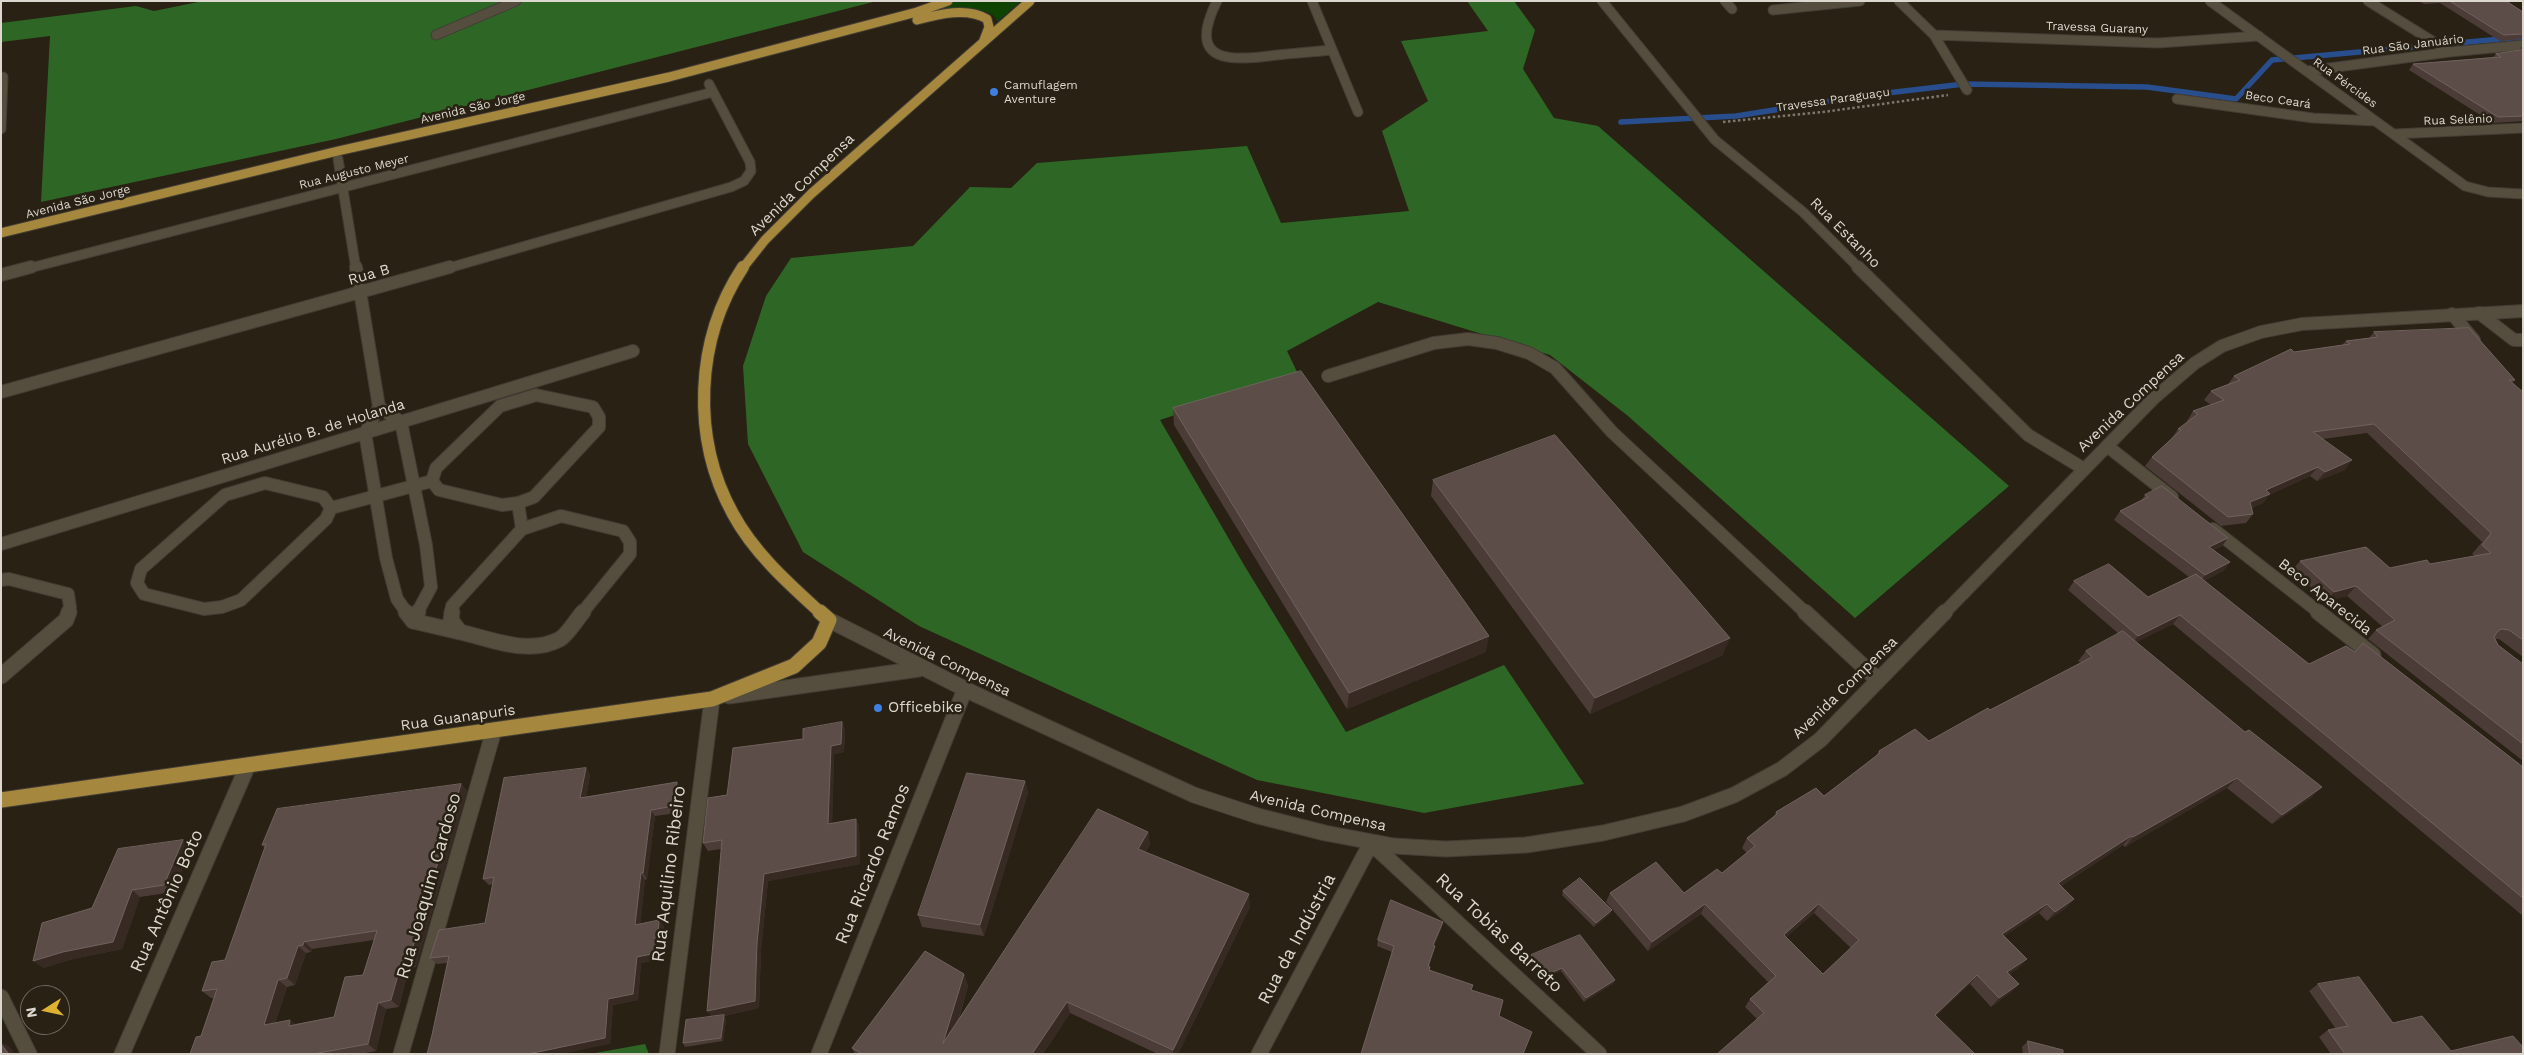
<!DOCTYPE html>
<html>
<head>
<meta charset="utf-8">
<style>
	body { margin:0 }
	#map { position:relative; width:2524px; height:1055px; overflow:hidden; background:#282114; font-family:"Work Sans",sans-serif }
	canvas { display:block }
	.frame { position:absolute; inset:0; border:2px solid #ddd8cf; pointer-events:none }
	.north { position:absolute; left:20px; top:985px; width:50px; height:50px; box-sizing:border-box; background:#282114; border:1px solid #706a5f; border-radius:50%; rotate:260deg; font-size:14px; font-weight:700; line-height:20px; text-align:center; color:#ddd8cf }
	.north::after { content:''; display:block; margin:auto; width:18px; height:22px; background:#deb133; clip-path:polygon(50% 0,100% 100%,50% 72%,0 100%) }
</style>
</head>
<body>
<div id="map">
<canvas width="2524" height="1055"></canvas>
<div class="frame"></div>
<div class="north">N</div>
</div>
<script>
const ctx = document.querySelector('canvas').getContext('2d');
ctx.lineJoin = 'round';
function fillPath(path, color) {
  ctx.fillStyle = color;
  ctx.fill(path, 'evenodd');
}
function trace(path, color, width, dash) {
  ctx.strokeStyle = color;
  ctx.lineWidth = width;
  ctx.lineCap = dash ? 'butt' : 'round';
  ctx.setLineDash(dash || []);
  ctx.stroke(path);
}
function label(font, color, halo, rows, align = 'center') {
  ctx.font = font + ' "Work Sans",sans-serif';
  ctx.lineWidth = 5;
  ctx.setLineDash([]);
  ctx.textBaseline = 'middle';
  ctx.strokeStyle = halo;
  ctx.fillStyle = color;
  for (const [text, x, y, turn = 0] of rows) {
    ctx.save();
    ctx.translate(x, y);
    ctx.rotate((+turn || 0) * Math.PI / 180);
    ctx.textAlign = isNaN(turn) ? turn : align;
    if (halo) ctx.strokeText(text, 0, 0);
    ctx.fillText(text, 0, 0);
    ctx.restore();
  }
}
fillPath(new Path2D(`
	M957 1H1021L997 22C993 0 927 13 907 18Z`), '#0e4304');
fillPath(new Path2D(`
	M203 1H877L336 139 41 202 50 36 1 42V23L136 6 154 11Z
	M1467 1H1514L1535 30 1523 69 1554 118 1598 126 2009 486 1855 618 1628 416 1550 355 1378 302 1287 351 1298 374 1160 420 1244 565 1346 732 1504 665 1584 784 1424 813 1257 780 919 626 803 552 748 444 743 366 766 296 791 258 913 246 970 187 1011 188 1037 163 1247 146 1281 223 1409 211 1382 131 1428 101 1401 41 1488 31Z
	M645 1044 649 1054H590Z`), '#2e6725');
trace(new Path2D(`
	M1621 122 1736 116 1870 95 1964 84 2147 87 2236 99 2272 60 2523 37`), '#294e8e', 5.5);
const serviceFar2 = new Path2D(`
	M1725 1 1732 9
	M436 35 516 1
	M1 78 3 77 1 129`);
const serviceFar1 = new Path2D(`
	M2479 313 2514 340H2523
	M2452 314 2474 340
	M1328 376 1434 343 1468 339 1497 343 1529 353 1555 368 1612 432 1806 613
	M536 395 593 407 599 417V427L534 497 518 503 502 505 439 490 432 481 436 468 500 406Z
	M2107 446 2172 497
	M265 483 323 497 331 508 326 519 241 600 222 607 204 609 144 594 137 583 141 569 225 495Z
	M518 503 522 529
	M331 508 432 481
	M2213 529 2320 613
	M1 580 9 579 68 594 70 607 68 613
	M451 613 452 606 522 529 561 516 623 531 630 542V554L582 613`);
const service = new Path2D(`
	M452 612 451 620 460 632C491 639 529 656 560 639 568 634 576 620 583 612
	M1805 612 1878 680
	M2318 612 2373 655
	M413 621 460 632
	M1 676 66 620 69 612`);
const minorFar2 = new Path2D(`
	M1217 1C1185 65 1232 61 1277 55 1295 53 1313 52 1331 50
	M1312 1 1358 112
	M1602 1 1715 140 1803 212 1860 269
	M1899 1 1934 35 1967 90
	M2210 1 2465 186 2488 192 2523 194
	M2368 1 2450 52
	M1773 10 1860 1
	M1934 35 2158 43 2259 36
	M2307 71 2450 52 2523 45
	M2177 99 2313 118 2375 121
	M2394 134 2523 128
	M338 159 356 269
	M26 269 713 92
	M445 269 731 187 744 181 751 171 750 162 709 84`);
const minorFar1 = new Path2D(`
	M356 267 379 407
	M1858 267 2028 435 2084 469
	M1 275 31 267
	M1 392 450 267
	M379 407 401 422 426 545 431 587 417 613
	M379 407 365 433 386 558 397 599 407 613
	M1 544 633 351`);
const minor = new Path2D(`
	M406 612 413 621 418 612
	M1 997 29 1054
	M122 1054 248 765
	M401 1054 494 730
	M667 1054 712 699
	M819 1054 965 689
	M1259 1054 1371 843 1599 1054`);
const tertiaryFar1 = new Path2D(`
	M1944 613 2153 399 2195 363 2222 346 2261 332 2302 324 2523 311`);
const tertiary = new Path2D(`
	M829 620 975 694 1194 795 1258 816 1325 833 1394 846 1446 849 1526 845 1603 833 1683 814 1734 795 1782 769 1820 740 1945 612
	M729 696 919 669`);
const primaryFar2 = new Path2D(`
	M917 20C939 14 967 7 987 19L989 27 984 40
	M1 233 338 151 669 77 917 12 948 1
	M742 269 765 240 811 194 1030 1`);
const primaryFar1 = new Path2D(`
	M743 267C695 339 691 438 733 514 754 553 789 584 821 613`);
const primary = new Path2D(`
	M1 800 712 699 794 666 819 643 829 620 820 612`);
trace(serviceFar2, '#423c33', 11);
trace(serviceFar1, '#423c33', 14);
trace(service, '#423c33', 17);
trace(minorFar2, '#423c33', 11);
trace(minorFar1, '#423c33', 14);
trace(minor, '#423c33', 17);
trace(tertiaryFar1, '#423c33', 14);
trace(tertiary, '#423c33', 17);
trace(primaryFar2, '#423c33', 11);
trace(primaryFar1, '#423c33', 14);
trace(primary, '#423c33', 17);
trace(new Path2D(`
	M1723 122 1823 112 1948 95`), '#7e786d', 2.5, [2.5, 2.5]);
trace(serviceFar2, '#554e3f', 9);
trace(serviceFar1, '#554e3f', 12);
trace(service, '#554e3f', 15);
trace(minorFar2, '#554e3f', 9);
trace(minorFar1, '#554e3f', 12);
trace(minor, '#554e3f', 15);
trace(tertiaryFar1, '#554e3f', 12);
trace(tertiary, '#554e3f', 15);
trace(primaryFar2, '#a5873e', 9);
trace(primaryFar1, '#a5873e', 12);
trace(primary, '#a5873e', 15);
fillPath(new Path2D(`
	M2419 1H2506L2523 12V39L2500 41 2440 3 2424 4Z
	M2522 46 2523 121 2493 123 2409 70 2413 64 2493 57 2496 54 2519 50Z
	M2374 332 2515 380 2512 383 2523 392V657L2499 639H2495L2498 645 2523 664V761L2368 639 2376 630 2383 627 2347 596 2326 601 2292 570 2300 561 2390 568 2430 564 2475 556 2472 554 2482 542 2367 433 2323 439 2345 470 2317 481 2310 476 2269 495 2263 503 2252 508 2253 514 2246 523 2221 526 2145 466 2152 457 2172 438 2178 429 2188 421H2187L2193 411 2211 405 2204 400 2211 391 2228 384 2234 376 2294 352 2342 345 2346 341 2369 338Z
	M1173 408 1486 652 1347 709 1174 425Z
	M1433 480 1723 655 1590 714 1431 496Z
	M2145 495 2228 538 2222 546 2214 550 2230 562 2223 571 2204 581 2309 664 2354 652 2363 643 2523 767V916L2173 624 2136 642 2312 797 2272 824 2227 788 2125 847 2123 845 2061 886 2074 899 2066 908 2047 921 2039 913 2004 936 2019 968 2009 974 2019 984 2011 992 1991 1007 1970 984 1757 1019 1745 1007 1750 999 1768 982 1701 914 1648 951 1606 902 1610 893H1684L1722 873 1747 853 1742 848 1747 838 1774 817 1776 812 1824 796 1875 757 1879 751 1929 741 2081 663 2078 661 2086 651 2119 634 2068 590 2074 581 2148 597 2189 577 2114 520 2120 511 2141 501ZM1814 913 1851 948 1823 974 1786 937Z
	M842 722 845 730 844 752 834 754 832 824 856 819 859 827 860 864 768 881 761 950 759 1008 724 1016 726 1019 723 1041 685 1047 683 1043 711 1017 721 849 708 851 703 843 727 795 803 739Z
	M586 768 590 775 586 797 677 782 681 789 678 813 655 816 647 879 645 880 640 924 664 926 661 959 641 963 638 1000 613 1005 610 1044 432 1035 447 963 437 964 430 958 485 923 493 884 489 885 483 879Z
	M1025 781 1028 793 984 936 922 927 918 915Z
	M461 784 467 791 416 967 409 968 399 1007 386 1009 376 1051 360 1054H190L201 1036 214 998H211L202 991 225 960 265 848 262 845ZM374 940 363 975 334 1017 295 1024 275 1023 287 987 295 985 306 953 311 952 312 949Z
	M1148 832 1150 845 1145 852 1250 907 1178 1054H1158L1070 1013 1043 1054H855L852 1048 964 974 968 986 958 1022Z
	M191 847 173 892 140 897 122 949 73 959 43 968 92 908Z
	M1563 891 1610 914 1594 927 1562 895Z
	M1443 922 1441 929 1434 946 1433 953 1429 966V970L1471 990 1499 1016 1524 1054 1392 952 1377 946 1378 940Z
	M1531 955 1614 983 1584 1002 1561 971 1542 979 1530 959Z
	M2318 984 2393 1023 2451 1051 2523 1054H2331L2319 1037 2328 1030 2336 1029 2309 991Z
	M2028 1041 2063 1054H2023L2022 1047Z`), '#4c3c38');
fillPath(new Path2D(`
	M2352 460 2345 470 2317 481 2325 472Z
	M2318 467 2310 476 2269 495 2263 503 2243 512 2250 502 2266 490Z
	M2228 538 2222 546 2203 556 2209 547Z
	M2230 562 2223 571 2199 584 2205 575Z
	M2356 586 2347 596 2326 601 2334 592Z
	M2180 615 2173 624 2131 645 2138 636Z
	M1489 636 1486 652 1347 709 1349 693Z
	M1730 638 1723 655 1590 714 1595 698Z
	M842 722 845 730 844 752 834 754 832 832 828 824 831 746Z
	M586 768 590 775 585 804 580 798Z
	M2237 778 2227 788 2125 847 2133 837Z
	M1025 781 1028 793 984 936 980 925Z
	M677 782 681 789 678 813 674 806Z
	M461 784 467 791 416 967 409 960Z
	M2322 787 2312 797 2272 824 2282 815Z
	M651 810 655 816 647 879 643 873Z
	M856 819 859 827 860 864 768 881 761 950 759 1008 724 1016 726 1019 723 1041 721 1038 712 1018 707 1011 764 874Z
	M1148 832 1150 845 1140 862 1138 849Z
	M2131 836 2123 845 2050 893 2058 883Z
	M183 840 191 847 173 892 164 885Z
	M641 873 645 880 640 931 635 925Z
	M132 890 140 897 122 949 73 959 43 968 33 961Z
	M1249 894 1250 907 1178 1054H1173V1050Z
	M2074 899 2066 908 2047 921 2055 912Z
	M1705 904 1701 914 1648 951 1652 942Z
	M1819 904 1814 913 1779 944 1784 935Z
	M2047 904 2039 913 1994 943 2002 934Z
	M1612 910 1610 914 1594 927 1596 923Z
	M659 920 664 926 661 959 641 963 638 1000 613 1005 610 1044 562 1054H528L608 999Z
	M1443 922 1441 929 1432 952 1433 945Z
	M304 942 312 949 311 952 303 945Z
	M298 946 306 953 295 985 287 978Z
	M2027 959 2019 968 1999 981 2007 972Z
	M402 961 409 968 399 1007 391 1000Z
	M1562 968 1561 971 1542 979 1544 976Z
	M964 974 968 986 948 1054 943 1043Z
	M1977 975 1970 984 1928 1024 1935 1015Z
	M278 980 287 987 272 1032 264 1025Z
	M1615 980 1614 983 1584 1002 1586 998Z
	M2019 984 2011 992 1991 1007 1999 998Z
	M1067 1002 1070 1013 1043 1054H1032Z
	M378 1003 386 1009 376 1051 368 1044Z
	M290 1020 299 1027 289 1026Z
	M1 1042 10 1047 15 1054H9L1 1044Z`), '#372a23');
const building = new Path2D(`
	M2450 1H2506L2523 12V34L2504 35Z
	M2523 50V116L2498 117 2413 64 2501 57 2496 54Z
	M2469 328 2515 380H2509L2523 392V407H2522L2523 408V640L2509 630 2501 629 2497 632 2494 637 2498 645 2523 664V744L2376 630 2395 620 2356 586 2334 592 2300 561 2366 547 2390 568 2427 560 2430 564 2491 553 2482 545 2491 533 2374 424 2313 432 2352 460 2325 472 2318 467 2266 490 2270 494 2250 502 2253 514 2228 517 2152 457 2181 430 2178 429 2198 414 2193 411 2224 400 2211 391 2240 380 2234 376 2291 349 2294 352 2350 344 2346 341 2378 337 2374 332Z
	M1301 371 1489 636 1349 693 1173 408Z
	M1555 435 1730 638 1595 698 1433 480Z
	M2162 486 2228 538 2209 547 2230 562 2205 575 2120 511 2148 497 2145 495Z
	M2109 564 2148 597 2196 574 2309 664 2346 646 2355 652 2363 643 2523 767V898L2180 615 2138 636 2074 581Z
	M2123 631 2245 732 2249 730 2322 787 2282 815 2237 778 2133 837 2131 836 2058 883 2074 899 2055 912 2047 904 2002 934 2027 959 2007 972 2019 984 1999 998 1977 975 1935 1015 1975 1054H1717L1764 1013 1750 999 1776 976 1705 904 1652 942 1610 893 1656 862 1684 893 1717 869 1722 873 1755 846 1747 838 1777 814 1776 812 1816 788 1824 796 1880 753 1879 751 1915 729 1929 741 1988 708 1990 710 2092 657 2086 651ZM1819 904 1859 940 1823 974 1784 935Z
	M842 722 841 744 831 746 828 824 856 819V856L764 874 757 943 755 1001 707 1011 722 840 703 843 708 798 727 795 733 748 803 739V729Z
	M586 768 580 798 677 782 674 806 651 810 643 873H641L635 925 659 920 657 953 637 957 633 994 608 999 605 1038 528 1054H427L432 1035 449 956 430 958 439 930 485 923 494 877 483 879 504 778Z
	M967 773 1025 781 980 925 918 915Z
	M461 784 409 960 402 961 391 1000 378 1003 368 1044 313 1054H190L196 1037 201 1036 217 989 202 991 212 962 225 960 266 844 262 845 277 809ZM377 931 363 975 345 977 334 1017 289 1026 290 1020 264 1025 278 980 287 978 298 946 303 945 304 942Z
	M1098 809 1148 832 1138 849 1249 894 1173 1050 1067 1002 1032 1054H862L852 1048 925 951 964 974 943 1043Z
	M183 840 164 885 132 890 113 942 63 952 33 961 42 923 92 908 118 849Z
	M1580 878 1612 910 1596 923 1563 891Z
	M1391 900 1443 922 1433 945 1435 946 1428 966 1430 967 1429 970 1473 985 1471 990 1503 1000 1499 1016 1532 1032 1523 1054H1361L1394 946 1378 940Z
	M1580 935 1615 980 1586 998 1562 968 1544 976 1531 955Z
	M2359 977 2393 1023 2422 1016 2451 1051 2513 1036 2523 1047V1054H2345L2328 1030 2348 1026 2318 984Z
	M724 1015 721 1038 683 1043 686 1020Z
	M2028 1041 2063 1050V1054H2030Z
	M1 1044 9 1054H1Z`);
fillPath(building, '#5c4d49');
trace(building, '#70625e', 1);
for (const [x, y, r, color] of [
	[994,92,5,"#3f7fe0"],
	[878,708,5,"#3f7fe0"]
]) {
  const dot = new Path2D();
  dot.arc(x, y, r, 0, 2 * Math.PI);
  ctx.fillStyle = color;
  ctx.fill(dot);
  trace(dot, '#282114', 2);
}
label('12px', '#ddd8cf', '#282114', [
	["Travessa Guarany",2097,28,2],
	["Rua São Januário",2413,45,-7],
	["Rua Pércides",2345,83,36],
	["Travessa Paraguaçu",1833,100,-8],
	["Beco Ceará",2278,100,8],
	["Avenida São Jorge",473,108,-13],
	["Rua Selênio",2458,120,-2],
	["Rua Augusto Meyer",354,172,-14],
	["Avenida São Jorge",78,202,-14]
]);
label('12px', '#ddd8cf', '#282114', [
	["Camuflagem",1004,85],
	["Aventure",1004,99]
], 'left');
label('15px', '#ddd8cf', '#282114', [
	["Avenida Compensa",802,185,-44],
	["Rua Estanho",1845,233,45],
	["Rua B",369,275,-16],
	["Avenida Compensa",2131,402,-43],
	["Rua Aurélio B. de Holanda",313,432,-17],
	["Beco Aparecida",2325,597,38],
	["Avenida Compensa",947,662,26],
	["Avenida Compensa",1845,688,-44],
	["Rua Guanapuris",458,718,-8],
	["Avenida Compensa",1318,811,13]
]);
label('15px', '#ddd8cf', '#282114', [
	["Officebike",888,708]
], 'left');
label('18px', '#ddd8cf', '#282114', [
	["Rua Ricardo Ramos",873,864,-68],
	["Rua Aquilino Ribeiro",669,874,-83],
	["Rua Joaquim Cardoso",429,886,-74],
	["Rua Antônio Boto",167,901,-66],
	["Rua Tobias Barreto",1499,933,43],
	["Rua da Indústria",1297,939,-62]
]);
</script>
</body>
</html>
